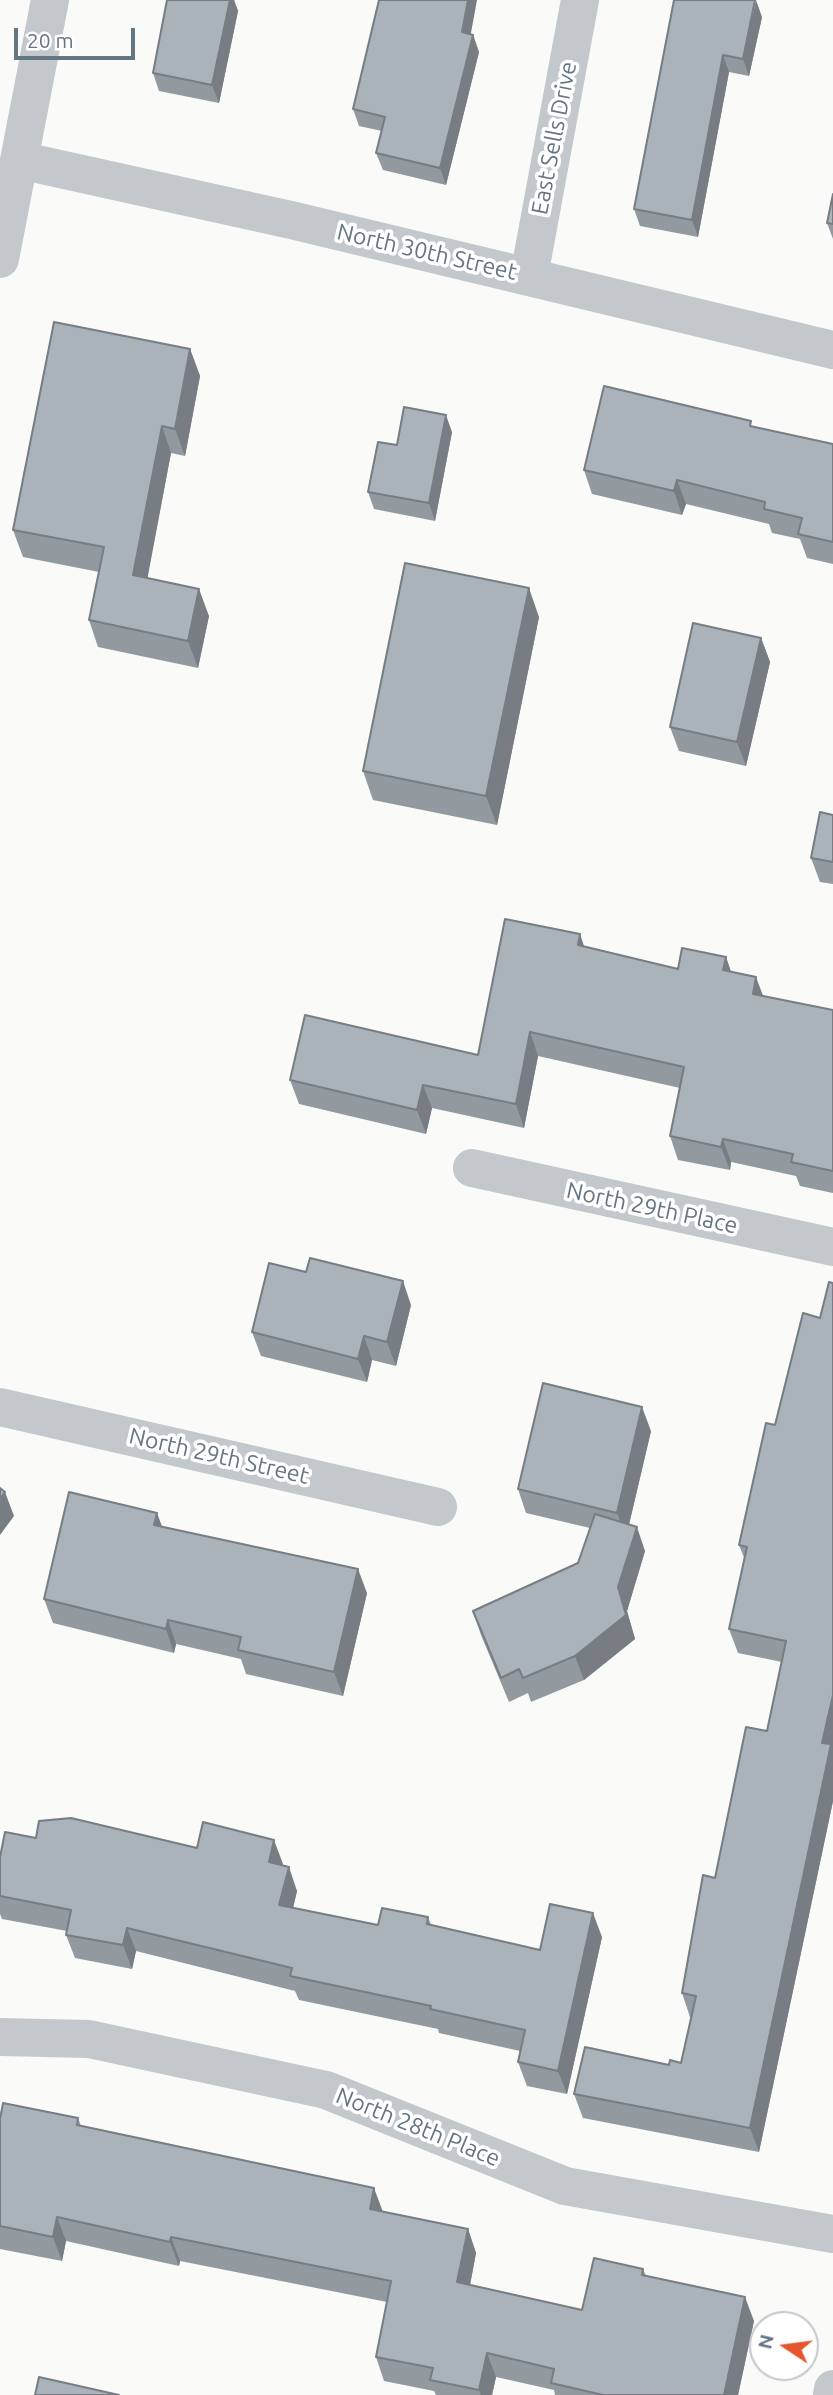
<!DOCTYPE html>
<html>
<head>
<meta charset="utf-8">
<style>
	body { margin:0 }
	#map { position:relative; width:833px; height:2395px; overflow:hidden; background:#fafaf8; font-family:Ubuntu,sans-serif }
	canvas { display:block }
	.north { position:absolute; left:749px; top:2311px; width:70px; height:70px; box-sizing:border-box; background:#fff; border:2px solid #c1c8cd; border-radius:50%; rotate:283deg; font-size:19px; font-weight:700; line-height:28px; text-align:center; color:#657683 }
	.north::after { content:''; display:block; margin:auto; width:24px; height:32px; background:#e4572e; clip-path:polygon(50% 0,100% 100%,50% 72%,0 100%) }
	.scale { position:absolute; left:14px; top:28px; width:121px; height:32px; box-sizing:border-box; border:4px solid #657683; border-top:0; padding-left:9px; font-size:21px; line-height:24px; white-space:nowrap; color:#657683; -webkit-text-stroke:5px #fff; paint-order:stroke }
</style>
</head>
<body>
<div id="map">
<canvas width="833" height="2395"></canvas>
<div class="north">N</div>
<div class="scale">20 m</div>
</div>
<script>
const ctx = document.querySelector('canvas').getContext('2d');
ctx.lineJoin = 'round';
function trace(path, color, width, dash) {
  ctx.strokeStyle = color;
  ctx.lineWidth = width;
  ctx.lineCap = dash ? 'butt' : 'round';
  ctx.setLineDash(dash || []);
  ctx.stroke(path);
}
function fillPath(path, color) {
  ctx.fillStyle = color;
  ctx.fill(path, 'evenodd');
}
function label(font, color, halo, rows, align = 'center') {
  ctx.font = font + ' Ubuntu,sans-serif';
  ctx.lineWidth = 7;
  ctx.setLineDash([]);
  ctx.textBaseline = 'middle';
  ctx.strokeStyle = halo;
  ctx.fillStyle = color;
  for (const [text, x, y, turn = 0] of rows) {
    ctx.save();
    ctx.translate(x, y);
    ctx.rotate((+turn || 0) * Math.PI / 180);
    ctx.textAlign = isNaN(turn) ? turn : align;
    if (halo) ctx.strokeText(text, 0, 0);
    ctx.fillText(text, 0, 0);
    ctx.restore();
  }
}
trace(new Path2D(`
	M19 160 291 220 833 350
	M0 259 50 0
	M529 276 580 0
	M472 1168 833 1247
	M0 1407 438 1507
	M0 2037 89 2039 326 2090 565 2186 833 2234
	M832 2395 833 2389`), '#c3c8cc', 38);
fillPath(new Path2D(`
	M167 0H234L238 11 219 103 159 91 153 73Z
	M674 0 762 17 749 76 729 72 698 237 640 226 634 209Z
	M471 34 473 35 479 52 446 185 383 170 376 153 382 131 359 126 353 109Z
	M833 194V239L827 223Z
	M190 349 200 376 185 456 171 453 147 578 209 616 198 668 98 647 89 620 99 572 23 557 13 530Z
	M753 427 833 444V564L807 558 800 539 772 533 769 524 686 504 682 515 592 494 584 470Z
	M452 432 435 521 374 509 368 492 397 445Z
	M539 617 497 825 373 800 363 771Z
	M761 638 770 662 746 766 679 751 670 727Z
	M833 815V884L820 882 811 858Z
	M584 946 678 969 726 957 731 972 763 996 833 1010V1193L800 1186 796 1176 731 1162 730 1170 678 1160 670 1136 680 1088 538 1056 524 1128 432 1108 426 1134 299 1104 290 1080 478 1055Z
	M833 1283V1801L759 2152 583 2118 574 2094 669 2065 681 2063 691 2017H690L682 1993 715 1878 767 1731 782 1662 738 1653 729 1629 745 1560 739 1545 775 1425 820 1318Z
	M411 1305 396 1366 372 1360 367 1382 261 1356 252 1332Z
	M651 1431 629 1525 645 1551 627 1611 635 1639 584 1680 531 1702 528 1693 509 1702 481 1635 473 1611 578 1563 590 1528 526 1513 518 1489Z
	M162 1527 367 1593 343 1696 246 1674 241 1659 176 1644 174 1653 53 1623 44 1599Z
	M36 1838 197 1848 283 1864V1865L297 1891 293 1908 378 1925 428 1917 431 1925 540 1950 602 1937 567 2094 527 2086 518 2062 520 2051 439 2033 438 2029 299 2000 295 1991 136 1951 132 1969 75 1958 66 1935 67 1931 2 1919 0 1914V1857Z
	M78 2118 81 2126 383 2212 468 2229 476 2253 470 2285 582 2310 643 2269 646 2276 754 2321 738 2395H555L554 2390 496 2377 492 2395H436L434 2391 384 2381 376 2357 387 2302 180 2261 179 2266 66 2241 62 2261 0 2249V2119Z`), '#929a9f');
fillPath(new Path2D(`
	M227 0H234L238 11 219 103 212 85Z
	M468 0H477L468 49 462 32Z
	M756 0 762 17 749 76 743 59Z
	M473 35 479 52 446 185 440 168Z
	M723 55 729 72 698 237 692 220Z
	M190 349 200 376 185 456 175 429Z
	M446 415 452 432 435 521 429 503Z
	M162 426 171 453 143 602 133 575Z
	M677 480 686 504 682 515 674 491Z
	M529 588 539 617 497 825 486 796Z
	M199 589 209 616 198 668 188 641Z
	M761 638 770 662 746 766 737 742Z
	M580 934 588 958 578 945Z
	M726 957 734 981 723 970Z
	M756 977 765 1001 753 994Z
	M530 1032 538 1056 524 1128 516 1104Z
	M423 1085 432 1108 426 1134 417 1110Z
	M723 1139 731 1162 730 1170 721 1147Z
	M403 1281 411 1305 396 1366 387 1342Z
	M364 1336 372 1360 367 1382 358 1359Z
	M642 1407 651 1431 626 1537 617 1513Z
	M5 1492 14 1516 0 1535V1499Z
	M157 1513 166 1537 154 1525Z
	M637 1527 645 1551 627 1611 635 1639 584 1680 575 1656 618 1587Z
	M358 1569 367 1593 343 1696 334 1672Z
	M168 1620 176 1644 174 1653 166 1629Z
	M833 1695V1801L759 2152 750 2128 822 1743Z
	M274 1840 283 1864 278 1886 269 1862Z
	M289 1867 297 1891 288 1929 279 1905Z
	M593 1913 602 1937 567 2094 558 2071Z
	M127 1928 136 1951 132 1969 123 1945Z
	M374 2188 383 2212 370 2209Z
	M57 2217 66 2241 62 2261 53 2237Z
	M468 2229 476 2253 466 2306 457 2282Z
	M171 2237 180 2261 179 2266 170 2242Z
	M745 2297 754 2321 738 2395H724Z
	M487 2353 496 2377 492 2395H481L479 2390Z`), '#777d82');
const building = new Path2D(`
	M167 0H230L212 85 153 73Z
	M379 0H468L462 32 473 35 440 168 376 153 385 117 353 109Z
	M674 0H755L743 59 723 55 692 220 634 209Z
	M833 194V224L827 223Z
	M54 322 190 349 175 429 162 426 133 575 199 589 188 641 89 620 104 547 13 530Z
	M604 386 751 421 750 426 833 444V542L798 534 802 518 764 509 765 502 677 480 674 491 584 470Z
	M404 407 446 415 429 503 368 492 378 442 397 445Z
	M405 563 529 588 486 796 363 771Z
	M693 623 761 638 737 742 670 727Z
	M820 812 833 815V862L811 858Z
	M505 919 580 934 578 945 678 969 682 948 726 957 723 970 756 977 753 994 833 1010V1171L791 1162 793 1154 723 1139 721 1147 670 1136 684 1067 530 1032 516 1104 423 1085 417 1110 290 1080 305 1015 478 1055Z
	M310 1258 403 1281 387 1342 364 1336 358 1359 252 1332 269 1263 306 1272Z
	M829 1282 833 1283V1695L822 1743 831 1744 750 2128 574 2094 585 2047 669 2065 670 2060 681 2063 696 1996 682 1993 703 1875 715 1878 746 1727 767 1731 786 1641 729 1629 747 1547 739 1545 766 1423 775 1425 803 1313 820 1318Z
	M543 1383 642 1407 617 1513 518 1489Z
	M0 1488 5 1492 0 1499Z
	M69 1492 157 1513 154 1525 358 1569 334 1672 238 1650 241 1637 168 1620 166 1629 44 1599Z
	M595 1514 637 1527 618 1587 626 1615 575 1656 523 1678 519 1669 501 1678 473 1611 578 1563Z
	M71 1818 197 1848 203 1822 274 1840 269 1862 289 1867 279 1905 378 1925 382 1908 428 1917 427 1924 540 1950 550 1904 593 1913 558 2071 518 2062 525 2030 430 2009 431 2006 290 1976 292 1968 127 1928 123 1945 66 1935 71 1910 0 1896V1857L5 1832 36 1838 39 1821Z
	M3 2103 78 2118 77 2125 374 2188 370 2209 468 2229 457 2282 582 2310 594 2258 643 2269 642 2275 745 2297 724 2395H603L551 2383 554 2369 487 2353 479 2390 430 2380 433 2368 376 2357 391 2281 171 2237 170 2242 57 2217 53 2237 0 2226V2119Z
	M39 2377 119 2395H35Z`);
fillPath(building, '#aab3b9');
trace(building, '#777d82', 2);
label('23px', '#657683', '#fff', [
	["East Sells Drive",554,138,-79],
	["North 30th Street",427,252,13],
	["North 29th Place",652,1208,12],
	["North 29th Street",219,1456,13],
	["North 28th Place",418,2127,22]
]);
</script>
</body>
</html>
